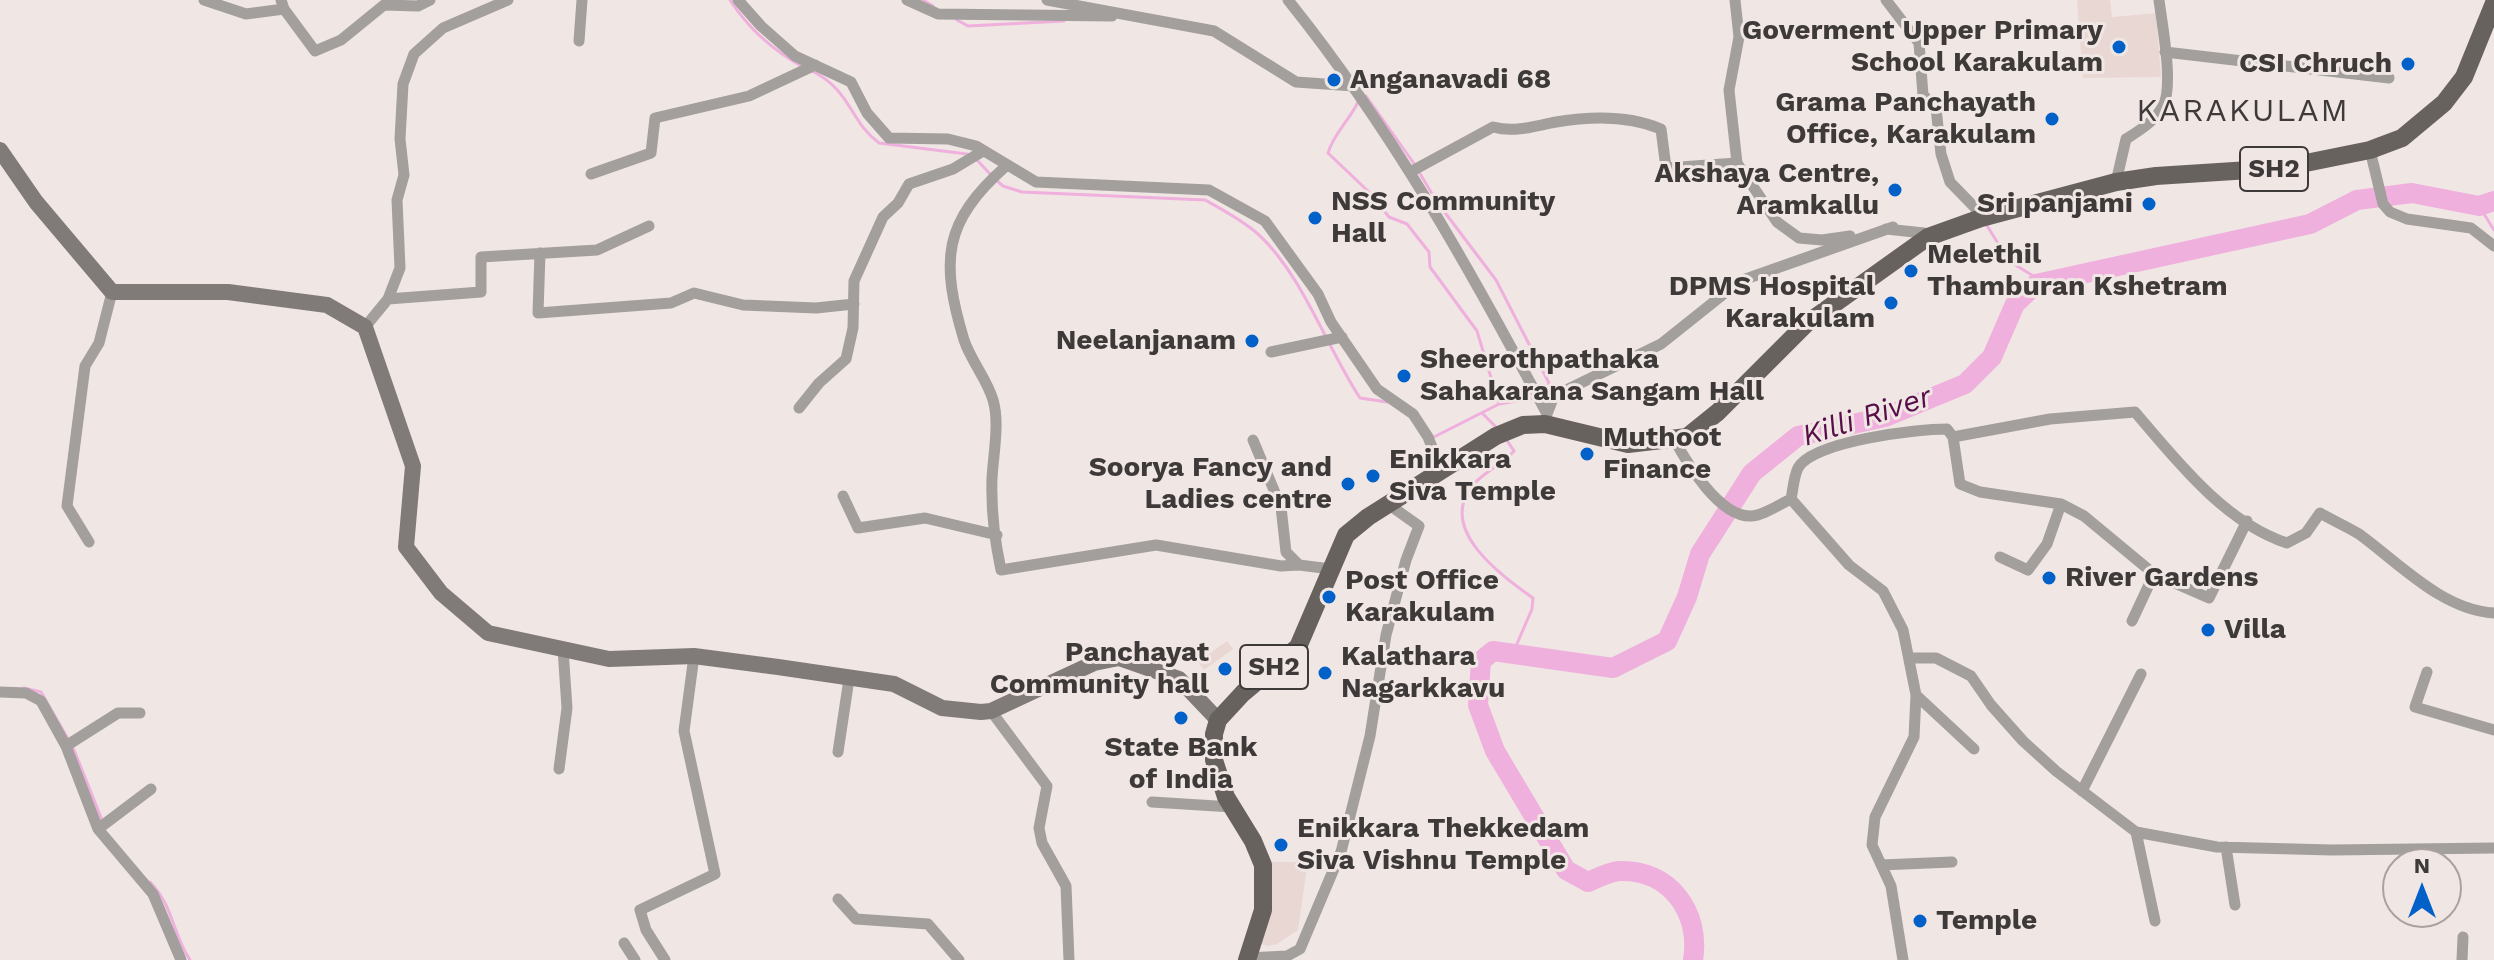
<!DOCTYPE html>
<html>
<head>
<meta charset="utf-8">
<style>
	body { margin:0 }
	#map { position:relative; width:2494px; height:960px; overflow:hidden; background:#f0e6e4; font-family:"Work Sans",sans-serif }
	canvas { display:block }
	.north { position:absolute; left:2382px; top:848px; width:80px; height:80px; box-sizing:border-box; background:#f0e6e4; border:2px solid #a9a1a0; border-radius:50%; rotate:0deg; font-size:22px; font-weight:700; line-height:32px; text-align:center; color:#3e3a3a }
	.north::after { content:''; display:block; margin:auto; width:28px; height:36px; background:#0161c9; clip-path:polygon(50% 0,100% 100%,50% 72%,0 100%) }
</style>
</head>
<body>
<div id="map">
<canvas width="2494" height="960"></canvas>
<div class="north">N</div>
</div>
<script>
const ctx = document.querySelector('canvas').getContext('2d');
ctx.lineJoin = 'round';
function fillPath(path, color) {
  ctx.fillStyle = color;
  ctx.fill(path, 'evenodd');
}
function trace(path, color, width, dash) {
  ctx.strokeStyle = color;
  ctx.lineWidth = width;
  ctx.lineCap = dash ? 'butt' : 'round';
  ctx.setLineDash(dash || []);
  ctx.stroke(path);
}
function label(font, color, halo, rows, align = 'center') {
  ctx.font = font + ' "Work Sans",sans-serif';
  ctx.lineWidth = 6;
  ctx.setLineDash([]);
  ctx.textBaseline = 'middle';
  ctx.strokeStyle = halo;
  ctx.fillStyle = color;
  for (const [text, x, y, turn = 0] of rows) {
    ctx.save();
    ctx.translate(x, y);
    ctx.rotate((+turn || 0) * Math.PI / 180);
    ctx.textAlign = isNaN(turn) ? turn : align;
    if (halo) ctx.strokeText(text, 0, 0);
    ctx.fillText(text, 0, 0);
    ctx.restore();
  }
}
fillPath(new Path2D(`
	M2077 0H2110L2112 17 2156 13 2161 77 2083 78Z
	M1227 641 1233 649 1204 670 1198 662Z
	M1298 854H1309L1298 930 1277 944 1268 946 1257 943 1267 862H1296Z`), '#e9d7d3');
trace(new Path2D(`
	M730 0C748 28 774 51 803 67
	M923 0 933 6
	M957 20 968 26 1064 21
	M810 70C852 90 849 121 879 143L967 154
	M1366 96 1415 165
	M1358 102C1349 121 1334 133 1328 153L1370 193 1389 217 1407 224 1429 252 1430 267 1477 331 1499 404 1432 438
	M977 160 991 175
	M1419 172 1437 202 1496 280 1549 383 1542 396
	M996 180 1003 186 1022 192 1205 200C1223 210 1242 220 1258 234 1302 274 1327 348 1360 398L1387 402
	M2479 206 2494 230
	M1986 224 2009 261 2043 282
	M1499 404 1535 398
	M1482 413 1496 427
	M1506 439 1514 451C1502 465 1483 472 1471 487 1439 531 1501 575 1533 598L1532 609 1513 653
	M24 688 41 692 68 739
	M72 745 102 820
	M150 882C174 907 172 933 190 960`), '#efb0dd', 3);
trace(new Path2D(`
	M1693 960C1701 913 1670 869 1619 871 1609 872 1597 878 1588 882L1566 870 1495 751 1478 705 1481 661 1493 651 1613 668 1667 641 1687 597 1700 554 1752 473 1798 436 1885 417 1965 384 1992 357 2015 304 2036 284 2310 224 2357 200 2412 193 2479 206 2494 201`), '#efb0dd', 20);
trace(new Path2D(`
	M204 0 246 14 284 9 281 0
	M738 0 761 26 795 56 851 82 867 113 889 138 948 139 976 146 1036 182 1209 190 1265 221 1318 294 1331 322 1377 389 1413 414 1428 437 1441 470
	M907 0 938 14 1112 16
	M1047 0 1214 31 1296 82 1354 86
	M1288 0C1391 128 1470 269 1547 414L1545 424
	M1735 0 1739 37 1729 90 1737 163 1777 222 1799 238 1822 240 1850 236
	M1886 0 1919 43 1923 95 1936 108 1941 154 1950 182 1984 217
	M284 9 315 51 341 40 384 5 418 6 430 0
	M579 41 582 0
	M2165 52 2389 78
	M2370 150 2383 204 2390 212 2407 219 2471 228 2494 246
	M1006 166C943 222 940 260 964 340 971 361 987 379 993 400 1000 423 993 456 992 479 991 508 995 542 1001 570L1156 545 1281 566 1299 565
	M1412 171 1493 127C1515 133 1534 126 1556 122 1592 116 1628 115 1661 129L1666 168 1737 163
	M591 174 651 153 655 118 749 96 815 65
	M2116 182 2126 139C2140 130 2154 122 2163 106 2174 86 2162 24 2159 0
	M1886 229 1924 233 1928 237
	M540 253 538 313 671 303 694 293 743 305 816 308 854 304
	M388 299 481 292V257L597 250 649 226
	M365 327 388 299 400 268 397 200 404 175 400 139 403 84 414 54 443 28 508 0
	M1271 352 1342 337
	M799 408 819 383 846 359 853 328 854 281 883 217 898 203 909 184 953 169 983 151
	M1547 414 1554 396 1661 344 1740 281 1893 227
	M1953 437 2050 419 2135 412C2176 460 2225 523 2287 543L2306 533 2320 513C2332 520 2346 526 2359 534 2399 563 2442 610 2494 613
	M1674 439C1687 463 1719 517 1751 516 1763 516 1780 504 1791 499L1849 565 1883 591 1903 630 1916 695 1914 737 1875 817 1872 845 1891 886 1903 960
	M1253 440 1281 507 1286 552 1299 565 1331 569
	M843 496 858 528 925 518 997 535
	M1791 499C1793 489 1794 476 1798 468 1812 441 1918 429 1947 429L1953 437 1960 484 1980 492 2061 504 2047 544 2028 570 2000 557
	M2061 504 2084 516 2154 574 2209 598 2247 521
	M89 542 67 506 85 366 99 343 112 292
	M2132 621 2154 574
	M1909 658H1936L1971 676 1991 705 2023 741 2056 771 2136 832 2217 847 2332 850 2494 848
	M2427 672 2415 707 2494 730
	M0 692 26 693 41 701 66 746 98 829 153 894 181 960
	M1916 695 1974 749
	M991 711 1047 786 1039 828 1042 843 1066 886 1069 960
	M66 746 118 713H140
	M838 752 849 679
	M559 769 567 708 563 649
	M2082 791 2141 674
	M1152 802 1232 807
	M98 829 151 789
	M2136 832 2155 921
	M2226 847 2235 905
	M1881 865 1952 862
	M838 899 856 919 928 924 959 960
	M624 943 635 960
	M1248 958 1287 956 1300 949 1341 852 1370 736 1386 635 1406 560 1419 526 1388 504
	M665 960 646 930 640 910 715 874 684 731 694 656
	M2462 960 2463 937`), '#a29f9c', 11);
trace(new Path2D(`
	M0 150 36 202 112 292H228L327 305 365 327 413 466 406 547 441 593 488 633 609 659 694 656 778 667 894 684 942 708 981 712 991 711 1094 663 1119 658 1179 679 1218 720`), '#807b78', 16);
trace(new Path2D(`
	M1247 960 1263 910V865L1253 841 1226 797 1214 760V734L1218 720 1243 693 1298 647 1346 535 1368 517 1496 436 1523 425 1545 424 1628 444 1687 437 1718 412 1806 324 1928 237 1981 218 2116 182 2156 176 2281 168 2370 150 2402 138 2444 103 2464 77 2494 3`), '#68625e', 18);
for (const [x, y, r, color] of [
	[2119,47,8,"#0161c9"],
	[2408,64,8,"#0161c9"],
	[1334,80,8,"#0161c9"],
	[2052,119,8,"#0161c9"],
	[1895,190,8,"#0161c9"],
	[2149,204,8,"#0161c9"],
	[1315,218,8,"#0161c9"],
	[1911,271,8,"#0161c9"],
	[1891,303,8,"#0161c9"],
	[1252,341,8,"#0161c9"],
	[1404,376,8,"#0161c9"],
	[1587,454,8,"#0161c9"],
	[1373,476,8,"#0161c9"],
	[1348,484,8,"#0161c9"],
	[2049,578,8,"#0161c9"],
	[1329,597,8,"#0161c9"],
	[2208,630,8,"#0161c9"],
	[1225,669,8,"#0161c9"],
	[1325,673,8,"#0161c9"],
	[1181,718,8,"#0161c9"],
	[1281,845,8,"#0161c9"],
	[1920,921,8,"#0161c9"]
]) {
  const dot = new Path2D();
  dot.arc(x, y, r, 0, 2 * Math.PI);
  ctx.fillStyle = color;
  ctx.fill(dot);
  trace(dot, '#f0e6e4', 3);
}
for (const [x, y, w] of [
	[2274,169,68],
	[1274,667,68]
]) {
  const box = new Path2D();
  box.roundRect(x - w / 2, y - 22, w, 44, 6);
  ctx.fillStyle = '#f0e6e4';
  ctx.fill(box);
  trace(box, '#3e3a3a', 2);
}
label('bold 26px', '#3e3a3a', null, [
	["SH2",2274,169],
	["SH2",1274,667]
]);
label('bold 28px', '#3e3a3a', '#f0e6e4', [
	["Goverment Upper Primary",2103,31,"right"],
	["School Karakulam",2103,63,"right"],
	["CSI Chruch",2392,64,"right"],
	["Anganavadi 68",1350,80],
	["Grama Panchayath",2036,103,"right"],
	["Office, Karakulam",2036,135,"right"],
	["Akshaya Centre,",1879,174,"right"],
	["Aramkallu",1879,206,"right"],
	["NSS Community",1331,202],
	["Hall",1331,234],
	["Sri panjami",2133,204,"right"],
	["Melethil",1927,255],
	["Thamburan Kshetram",1927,287],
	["DPMS Hospital",1875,287,"right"],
	["Karakulam",1875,319,"right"],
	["Neelanjanam",1236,341,"right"],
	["Sheerothpathaka",1420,360],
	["Sahakarana Sangam Hall",1420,392],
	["Muthoot",1603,438],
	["Finance",1603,470],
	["Enikkara",1389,460],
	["Siva Temple",1389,492],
	["Soorya Fancy and",1332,468,"right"],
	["Ladies centre",1332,500,"right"],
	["River Gardens",2065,578],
	["Post Office",1345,581],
	["Karakulam",1345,613],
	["Villa",2224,630],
	["Panchayat",1209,653,"right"],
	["Community hall",1209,685,"right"],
	["Kalathara",1341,657],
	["Nagarkkavu",1341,689],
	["State Bank",1181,748,"center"],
	["of India",1181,780,"center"],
	["Enikkara Thekkedam",1297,829],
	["Siva Vishnu Temple",1297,861],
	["Temple",1936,921]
], 'left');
label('italic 30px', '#580f49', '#f0e6e4', [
	["Killi River",1867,417,-18]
]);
ctx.letterSpacing = '2px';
label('32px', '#3e3a3a', '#f0e6e4', [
	["KARAKULAM",2243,112]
]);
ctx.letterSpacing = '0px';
</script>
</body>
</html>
